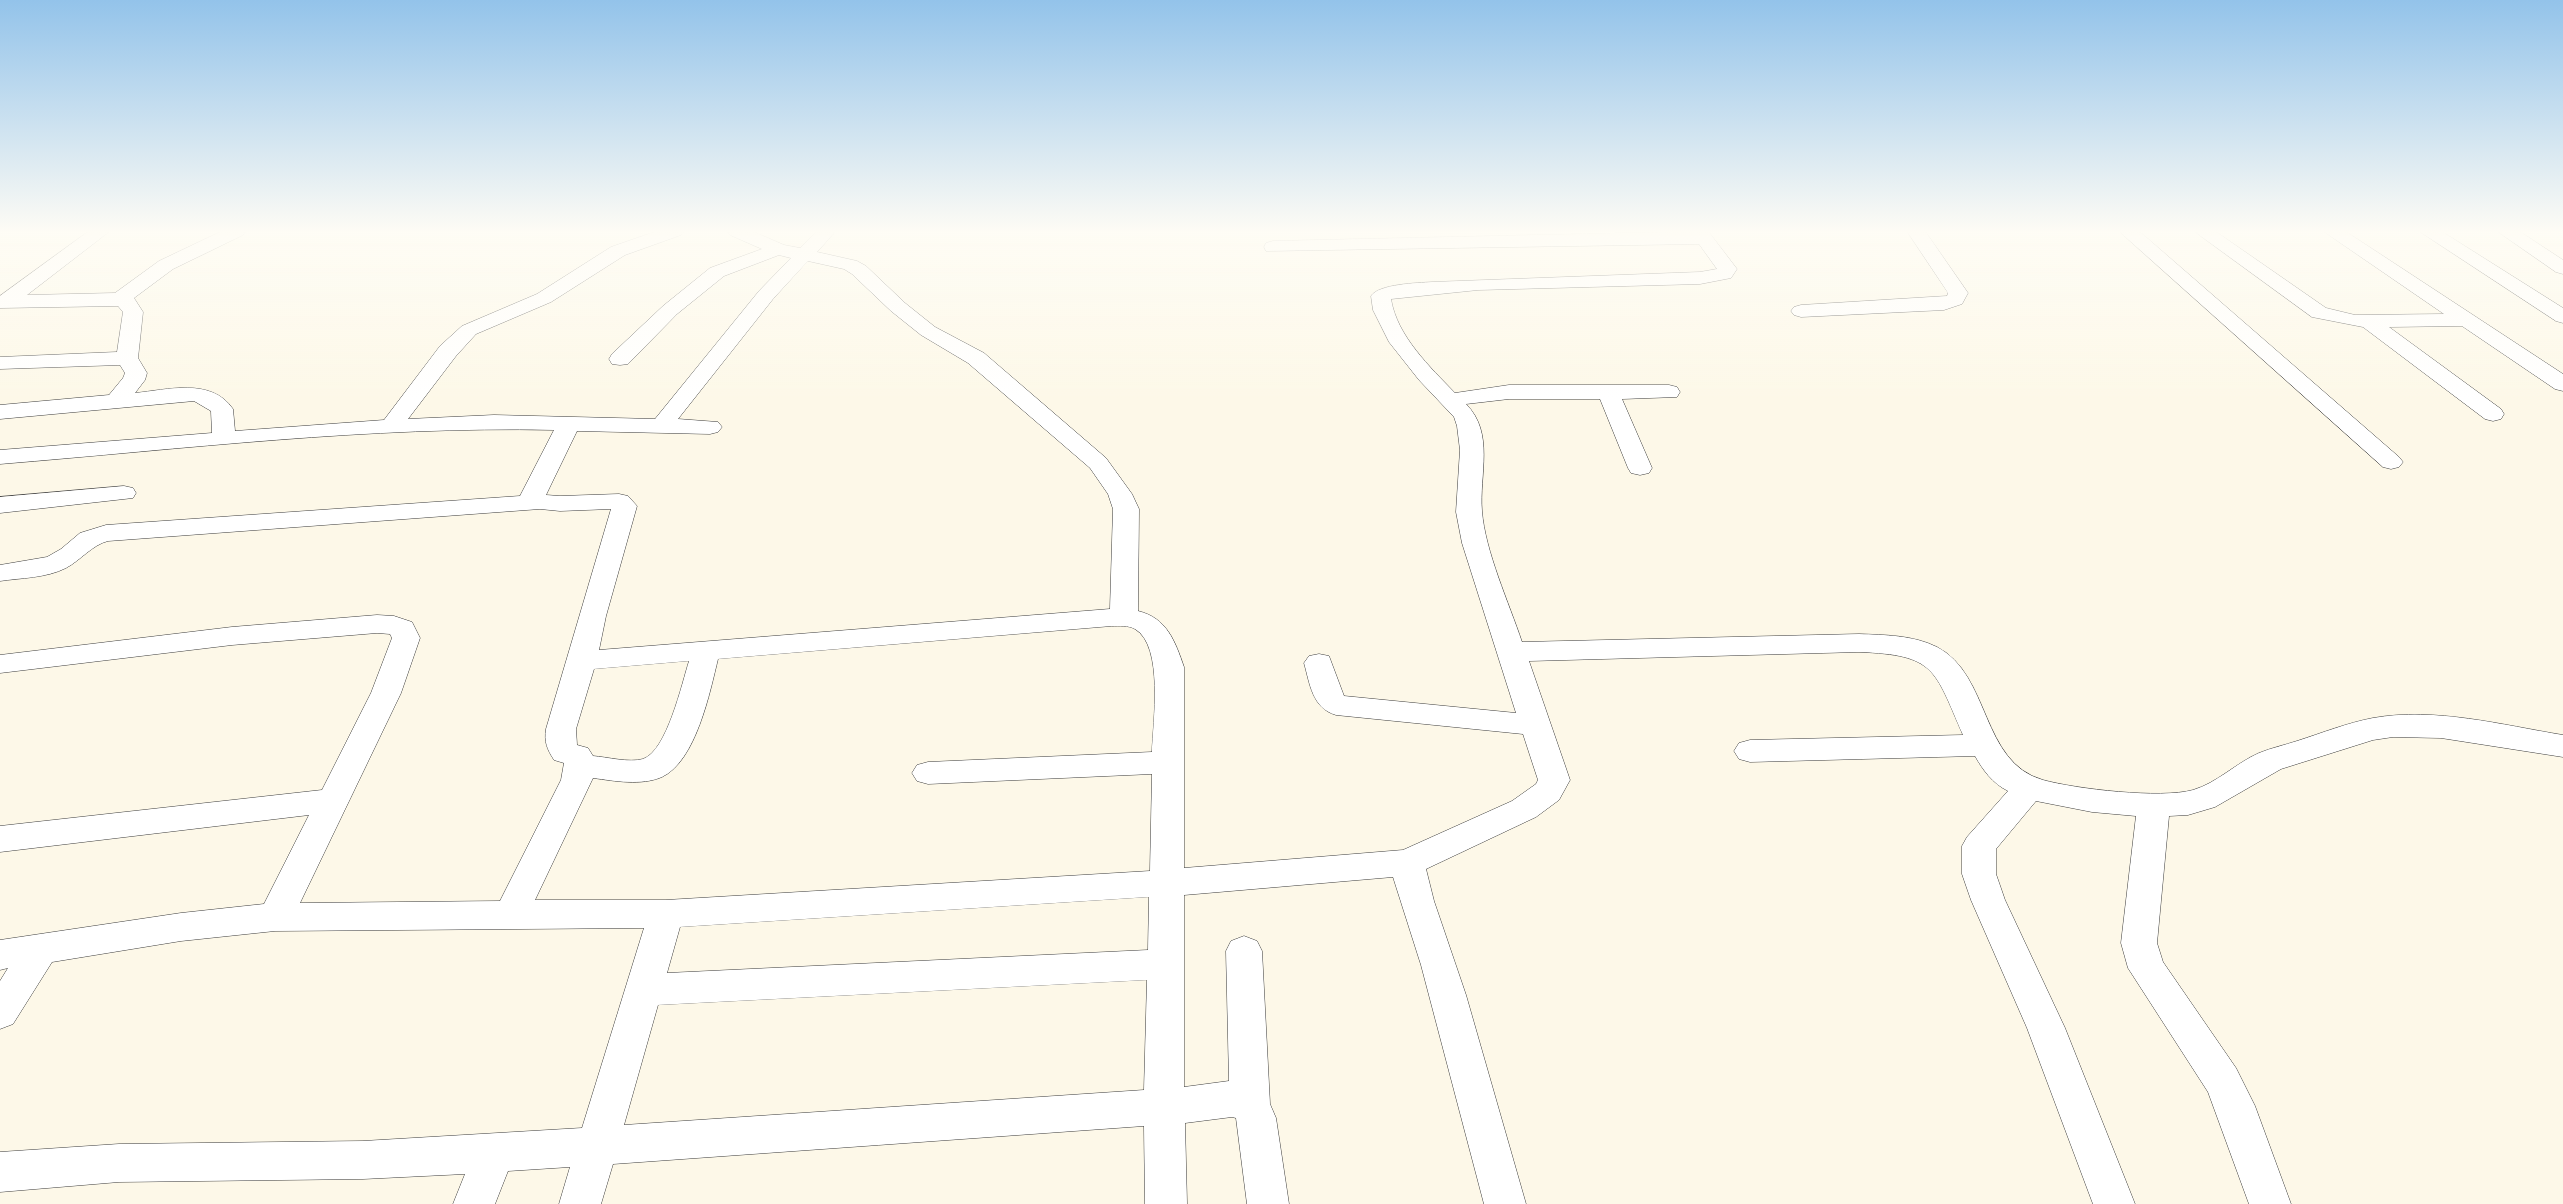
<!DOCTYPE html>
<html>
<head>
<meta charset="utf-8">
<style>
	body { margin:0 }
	canvas { display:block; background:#fdf8e8 }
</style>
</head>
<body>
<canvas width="2563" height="1204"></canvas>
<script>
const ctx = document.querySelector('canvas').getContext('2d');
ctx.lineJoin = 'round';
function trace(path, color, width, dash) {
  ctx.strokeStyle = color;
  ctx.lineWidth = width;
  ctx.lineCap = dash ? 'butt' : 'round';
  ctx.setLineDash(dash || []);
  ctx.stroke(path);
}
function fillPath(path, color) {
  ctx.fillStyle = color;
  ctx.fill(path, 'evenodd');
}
const street = new Path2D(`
	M89 231H110L27 295 115 293 159 261 222 231H246L243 235 173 269 134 298 143 312 138 358 147 373 145 380 135 393C167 390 211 377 233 409L235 431 384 420 440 346 462 326 537 294 611 247 657 231H684L681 235 625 255 551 302 476 334 456 356 408 419 494 415 655 419 759 291 791 258 779 255 724 276 677 314 628 364 620 365 612 364 609 359 612 354 663 306 710 268 762 249 730 235 727 231H752L784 245 800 248 817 231H836L817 252 857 261 866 266 905 303 935 327 984 353 1106 458 1132 494 1139 509 1138 611C1167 618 1175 641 1184 667V868L1403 850 1512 801 1536 784 1538 780 1523 734 1336 715C1312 708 1310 684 1304 663L1309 656 1319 654 1329 656 1344 696 1516 713 1462 543 1456 512 1460 450 1457 426 1454 417 1419 380 1389 342 1373 310 1371 296C1379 284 1417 283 1432 282L1700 272 1717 269 1699 244 1266 251 1264 247 1266 243 1273 241 1708 231 1737 269 1731 278 1700 284 1478 290 1391 299C1397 336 1430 367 1455 393L1509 385H1669L1677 387 1680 392 1677 397 1622 399 1652 468 1649 473 1640 475 1631 473 1628 468 1600 399H1509L1466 404C1495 433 1479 475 1482 511 1485 551 1509 603 1522 642L1859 634C1885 635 1913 635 1937 647 1991 675 1980 762 2043 780 2076 789 2161 799 2193 790 2217 783 2236 763 2259 753 2271 748 2285 745 2297 741 2322 733 2347 723 2373 718 2435 707 2502 725 2563 735V757L2441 738 2393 737 2373 740 2281 769 2215 807 2188 815 2169 816 2157 943 2163 962 2236 1068 2255 1106 2291 1204H2249L2208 1092 2128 968 2121 943 2136 816 2092 812 2036 801 1996 849V874L2005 900 2065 1028 2135 1204H2093L2027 1028 1971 900 1962 874V846L1967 837 2008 791C1992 783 1983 770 1975 756L1750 762 1739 759 1734 751 1739 743 1750 740 1963 735C1934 669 1936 655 1859 652L1529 661 1570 780 1559 800 1536 817 1426 869 1434 901 1466 995 1526 1204H1484L1421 965 1393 877 1184 895V1087L1229 1081 1226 951 1231 941 1244 936 1257 941 1262 951 1270 1104 1276 1118 1289 1204H1247L1236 1118 1232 1117 1185 1123 1187 1204H1145L1144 1126 613 1164 601 1204H559L570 1167 508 1171 495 1204H453L465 1174 363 1179 119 1182 0 1192V1152L119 1144 363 1141 582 1128 644 928 275 931 181 941 52 962 13 1024 0 1029V981L8 968 0 970V940L181 913 264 904 309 815 0 852V826L322 790 371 693 392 638 390 634 377 633 232 645 0 673V655L232 627 377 615 394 616 412 622 420 638 401 693 300 903 500 901 561 780 564 763 554 760C547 749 544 742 546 729L611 509 560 511 540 509 108 541C92 545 81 560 66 568 47 578 20 578 0 581V565L47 557 61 549 80 533 106 525 520 496 554 430C369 426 184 449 0 464V450L212 433 211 411 194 401 0 419V405L109 395 123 378 125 373 120 365 0 369V357L117 352 123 312 118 306 0 308V296ZM808 261 844 269 852 274 891 311 921 335 968 363 1090 468 1108 494 1113 509 1110 609 599 650 606 616 637 506 628 496 619 494 560 496 546 495 577 431 710 434 718 432 722 427 718 422 678 419 773 299ZM1112 626C1119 626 1128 625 1135 629 1164 646 1153 722 1152 752L928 762 917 765 912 773 917 781 928 784 1152 774 1150 871 666 900H535L593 778C615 781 641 786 662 777 696 761 710 692 718 659ZM689 661C682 683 667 751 643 759 629 763 607 757 593 756L588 748 577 745 576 729 594 669ZM1149 897 1148 950 667 973 680 927ZM1147 980 1144 1090 624 1125 658 1005Z
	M1907 231H1925L1968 293 1962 304 1944 310 1801 317 1794 315 1791 311 1794 307 1801 305 1947 296 1948 293Z
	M2119 231H2139L2399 457 2403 462 2399 467 2391 469 2383 467Z
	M2194 231H2215L2326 308 2355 315 2444 314 2323 231H2345L2563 374V391L2555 389 2462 326 2389 327 2501 409 2504 414 2501 419 2493 421 2485 419 2363 327 2312 317Z
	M2419 231H2441L2563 308V323L2556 321Z
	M2497 231H2519L2563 260V274L2556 272Z
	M124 486 133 488 136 493 133 498 0 513V497Z`);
trace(street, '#3c3c3c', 1);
fillPath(street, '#fff');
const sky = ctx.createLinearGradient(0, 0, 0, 400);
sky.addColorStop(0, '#93c3ea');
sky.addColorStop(0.58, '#fefcf5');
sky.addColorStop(1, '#fefcf500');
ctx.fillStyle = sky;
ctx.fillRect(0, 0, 2563, 400);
</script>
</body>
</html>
